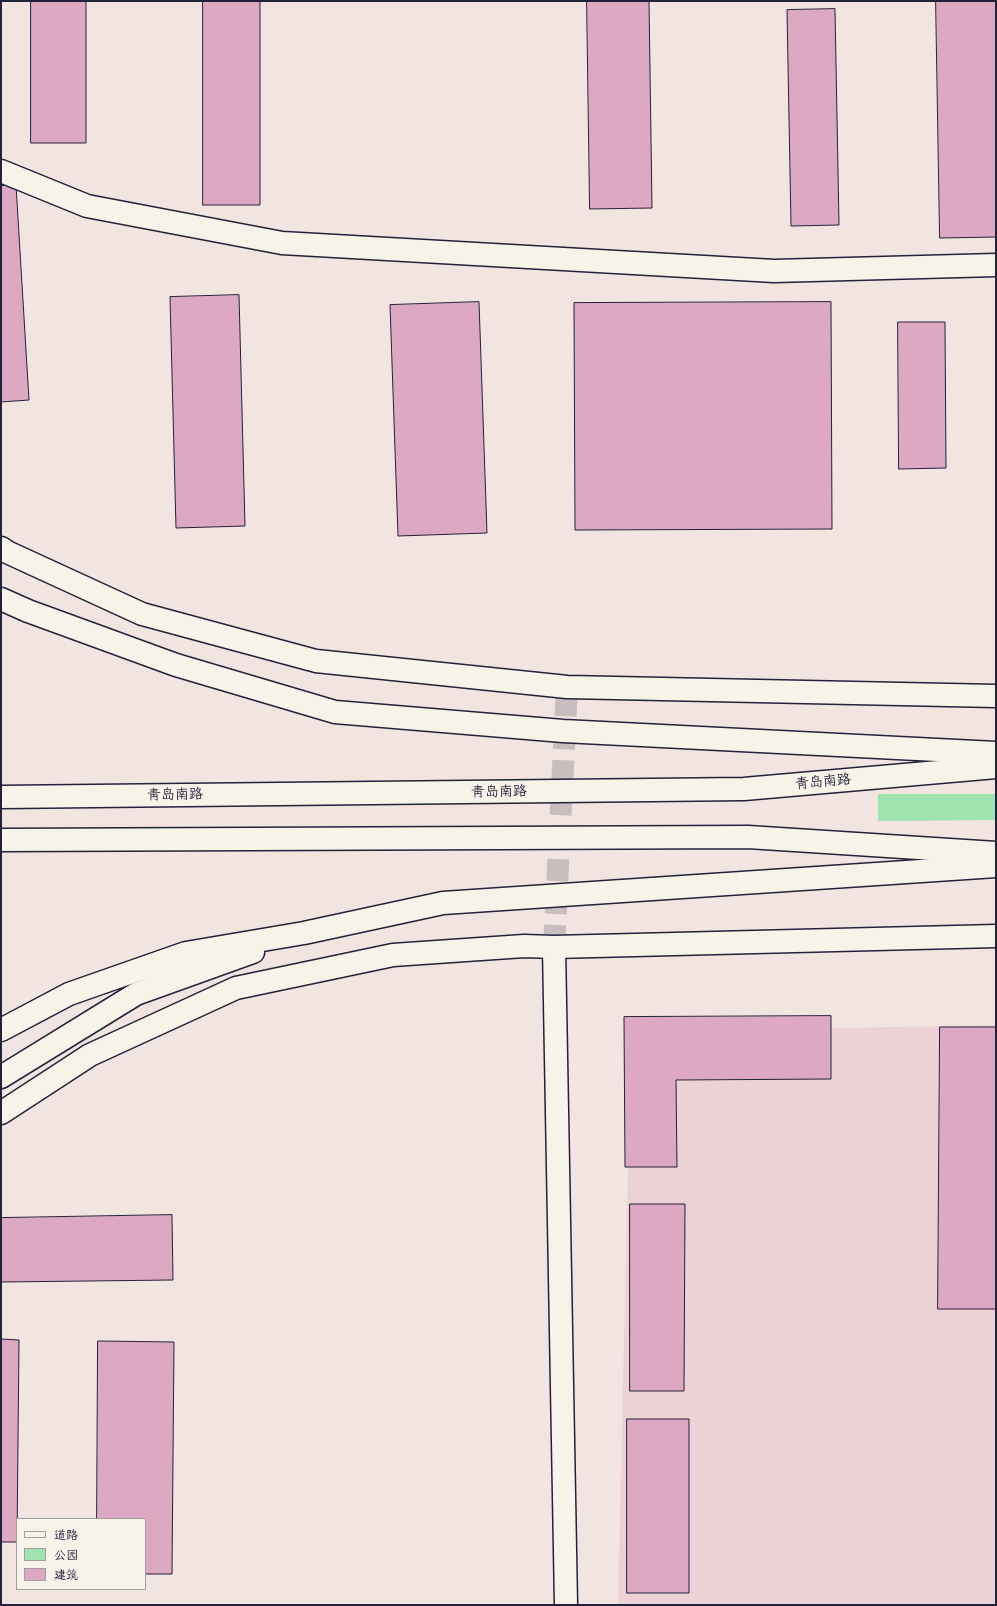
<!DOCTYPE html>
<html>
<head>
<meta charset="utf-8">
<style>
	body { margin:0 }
	#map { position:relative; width:997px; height:1606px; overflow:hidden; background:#f2e4e0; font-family:"Patrick Hand","LXGW WenKai TC",sans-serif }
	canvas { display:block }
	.frame { position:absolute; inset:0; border:2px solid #22223b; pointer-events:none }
	.legend { position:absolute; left:16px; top:1518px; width:130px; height:72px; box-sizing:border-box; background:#f7f3e8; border:1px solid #a29fa3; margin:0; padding:5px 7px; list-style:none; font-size:12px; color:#22223b }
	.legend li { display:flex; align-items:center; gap:8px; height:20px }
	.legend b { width:20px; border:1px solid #a29fa3 }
</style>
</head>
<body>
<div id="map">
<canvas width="997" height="1606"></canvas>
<div class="frame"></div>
<ul class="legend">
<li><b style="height:5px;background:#f7f3e8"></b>道路</li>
<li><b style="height:11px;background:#9fe3ae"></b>公园</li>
<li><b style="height:11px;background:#dda8c1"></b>建筑</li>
</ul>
</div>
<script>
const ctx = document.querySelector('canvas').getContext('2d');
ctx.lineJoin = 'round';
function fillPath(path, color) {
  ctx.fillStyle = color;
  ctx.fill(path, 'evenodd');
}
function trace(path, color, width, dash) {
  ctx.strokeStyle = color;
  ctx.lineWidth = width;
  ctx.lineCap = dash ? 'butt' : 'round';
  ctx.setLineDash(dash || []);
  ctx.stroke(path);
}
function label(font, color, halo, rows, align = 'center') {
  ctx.font = font + ' "Patrick Hand","LXGW WenKai TC",sans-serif';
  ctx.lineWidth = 3;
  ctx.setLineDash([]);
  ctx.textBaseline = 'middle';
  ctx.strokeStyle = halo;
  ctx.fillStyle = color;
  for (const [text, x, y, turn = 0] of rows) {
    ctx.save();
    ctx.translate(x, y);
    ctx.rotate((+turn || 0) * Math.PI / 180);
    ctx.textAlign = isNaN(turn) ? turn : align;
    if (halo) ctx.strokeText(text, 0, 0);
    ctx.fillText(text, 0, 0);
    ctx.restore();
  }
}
fillPath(new Path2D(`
	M996 1025V1605H618L631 1032Z`), '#ecd2d7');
fillPath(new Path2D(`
	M878 794H996V820L878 821Z`), '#9fe3ae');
const building = new Path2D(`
	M31 1H86V143H31Z
	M203 1H260V205H203Z
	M587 1H649L652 208 590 209Z
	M936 1H996V237L940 238Z
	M835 9 839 225 791 226 787 10Z
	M16 185 29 400 1 402V186Z
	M239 295 245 526 176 528 170 297Z
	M479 302 487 533 398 536 390 305Z
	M831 302 832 529 575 530 574 303Z
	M898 322H945L946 468 899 469Z
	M831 1016V1079L676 1080 677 1167H625L624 1017Z
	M940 1027H996V1309H938Z
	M630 1204H685L684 1391H630Z
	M172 1215 173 1280 1 1282V1218Z
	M1 1339 19 1340 17 1542H1Z
	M98 1341 174 1342 172 1574H145V1519H97Z
	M627 1419H689V1593H627Z`);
fillPath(building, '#dda8c1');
trace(building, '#22223b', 1);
trace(new Path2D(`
	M554 947 567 687`), '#c8bdbf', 22, [22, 11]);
const minor = new Path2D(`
	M1 171 87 206 282 243 774 271 996 265
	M1 548 7 552 142 614 316 661 567 687 996 696
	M554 947 566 1605
	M1 1113 90 1055 236 988 393 955 524 946 554 947 996 936`);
const major = new Path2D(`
	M1 599 28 611 176 665 335 712 563 731 996 753
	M1 797 744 789 996 767
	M1 840 748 837 996 853
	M1 1030 69 994 186 953 304 933 443 903 996 866
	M1 1077 136 994 253 952`);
trace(minor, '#22223b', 25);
trace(major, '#22223b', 25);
trace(minor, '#f7f3e8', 22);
trace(major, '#f7f3e8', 22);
label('14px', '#22223b', '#f7f3e8', [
	["青岛南路",823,782,-5],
	["青岛南路",499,792,-1],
	["青岛南路",175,795,-1]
]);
</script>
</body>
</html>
